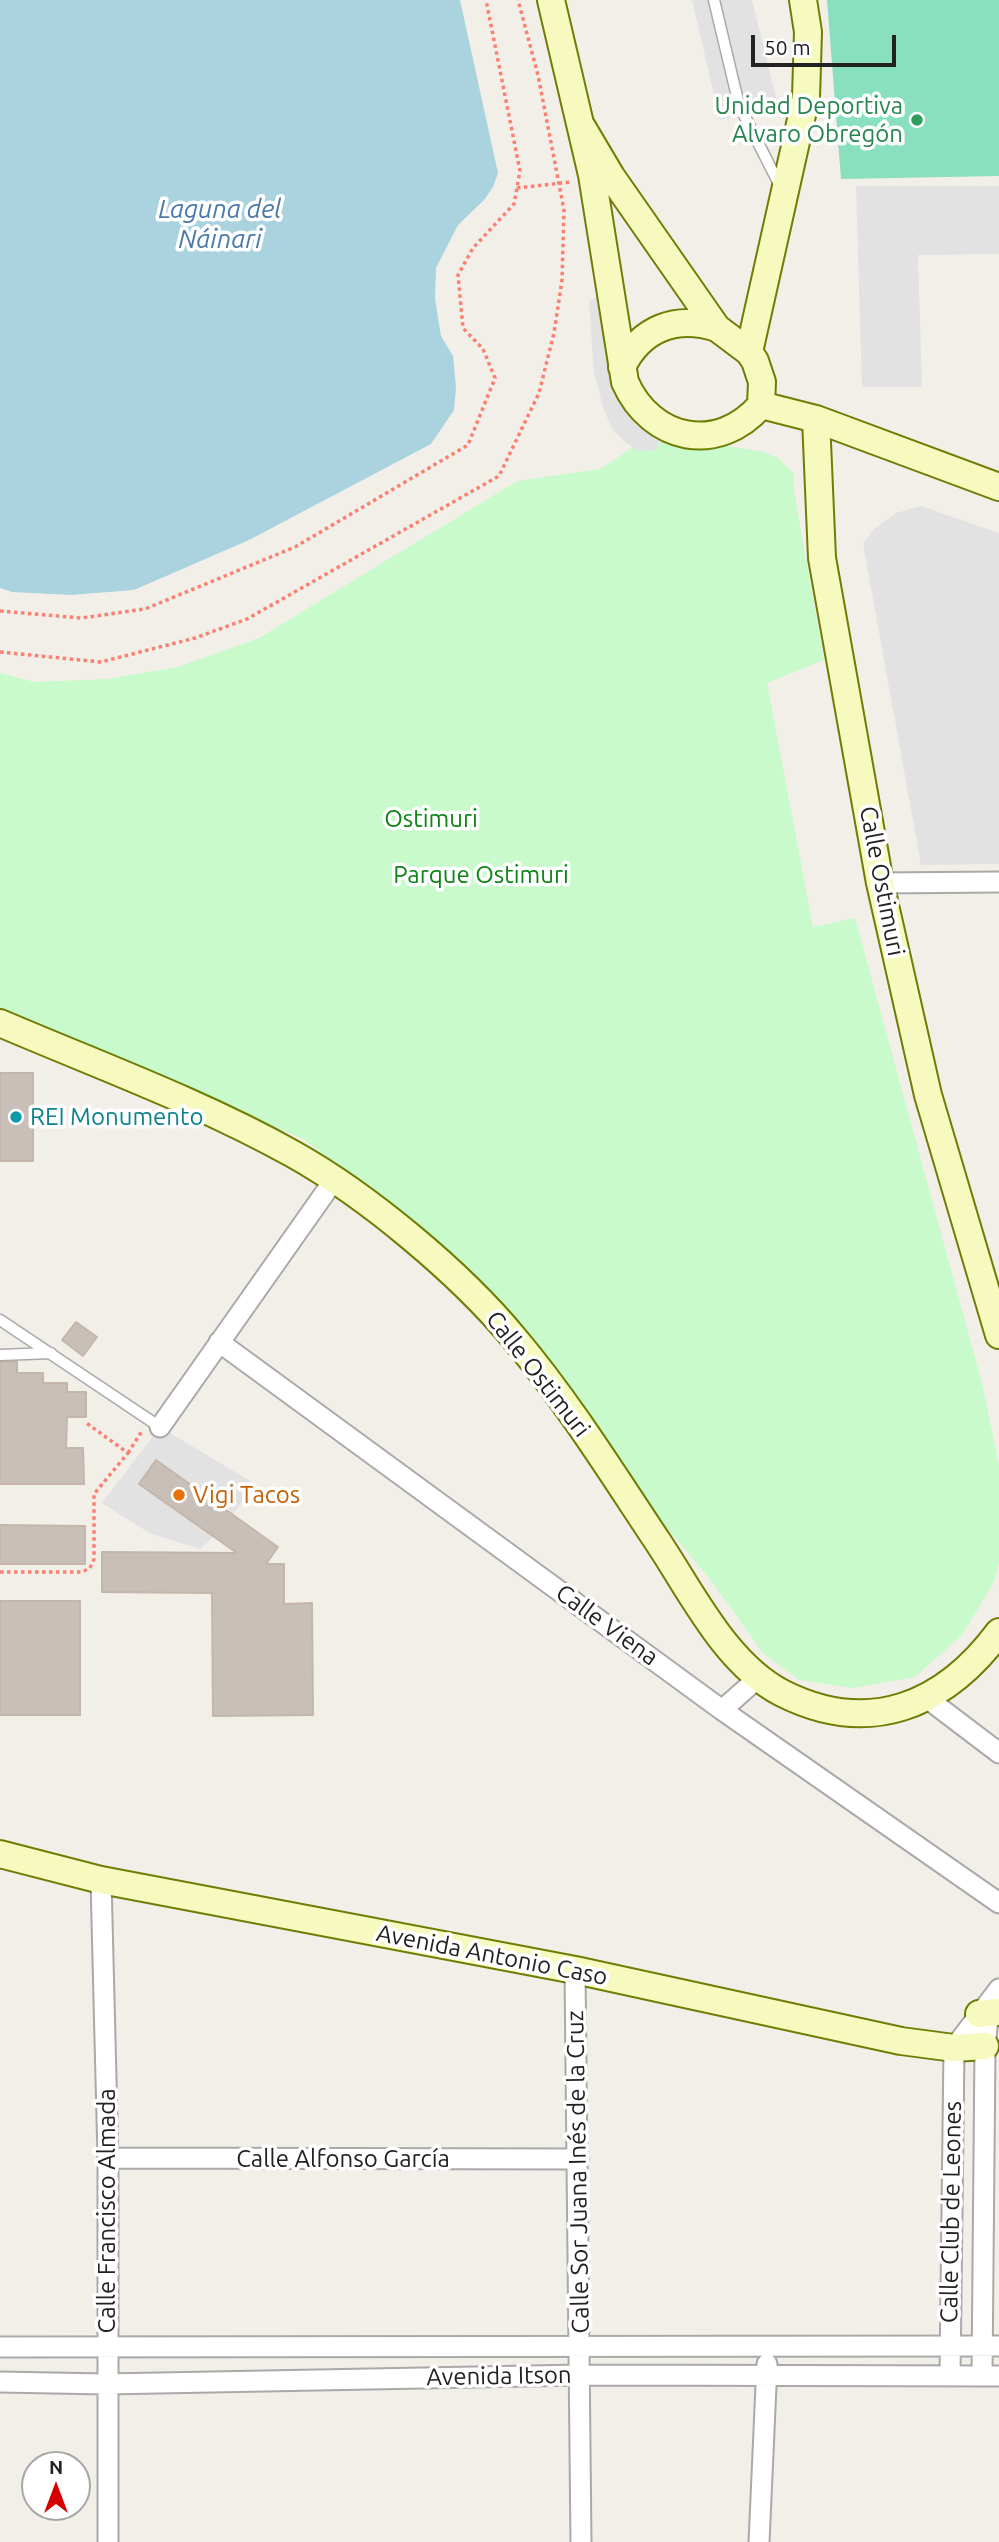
<!DOCTYPE html>
<html>
<head>
<meta charset="utf-8">
<style>
	body { margin:0 }
	#map { position:relative; width:999px; height:2542px; overflow:hidden; background:#f2efe9; font-family:Ubuntu,sans-serif }
	canvas { display:block }
	.north { position:absolute; left:21px; top:2451px; width:70px; height:70px; box-sizing:border-box; background:#fff; border:2px solid #a7a7a7; border-radius:50%; rotate:0deg; font-size:19px; font-weight:700; line-height:28px; text-align:center; color:#222 }
	.north::after { content:''; display:block; margin:auto; width:24px; height:32px; background:#d40000; clip-path:polygon(50% 0,100% 100%,50% 72%,0 100%) }
	.scale { position:absolute; left:751px; top:35px; width:145px; height:32px; box-sizing:border-box; border:4px solid #222; border-top:0; padding-left:9px; font-size:21px; line-height:24px; white-space:nowrap; color:#222; -webkit-text-stroke:5px #fff; paint-order:stroke }
</style>
</head>
<body>
<div id="map">
<canvas width="999" height="2542"></canvas>
<div class="north">N</div>
<div class="scale">50 m</div>
</div>
<script>
const ctx = document.querySelector('canvas').getContext('2d');
ctx.lineJoin = 'round';
function fillPath(path, color) {
  ctx.fillStyle = color;
  ctx.fill(path, 'evenodd');
}
function trace(path, color, width, dash) {
  ctx.strokeStyle = color;
  ctx.lineWidth = width;
  ctx.lineCap = dash ? 'butt' : 'round';
  ctx.setLineDash(dash || []);
  ctx.stroke(path);
}
function label(font, color, halo, rows, align = 'center') {
  ctx.font = font + ' Ubuntu,sans-serif';
  ctx.lineWidth = 7;
  ctx.setLineDash([]);
  ctx.textBaseline = 'middle';
  ctx.strokeStyle = halo;
  ctx.fillStyle = color;
  for (const [text, x, y, turn = 0] of rows) {
    ctx.save();
    ctx.translate(x, y);
    ctx.rotate((+turn || 0) * Math.PI / 180);
    ctx.textAlign = isNaN(turn) ? turn : align;
    if (halo) ctx.strokeText(text, 0, 0);
    ctx.fillText(text, 0, 0);
    ctx.restore();
  }
}
fillPath(new Path2D(`
	M694 440 763 452 778 458 794 474V491L824 660 767 683 813 927 855 918 982 1383 999 1465V1563L993 1584 962 1635 915 1677 853 1688 799 1680 763 1653 712 1582 626 1478 543 1356 475 1277 392 1206 303 1139 0 1009V673L34 682 107 679 178 667 259 638 517 481 600 469 638 444Z`), '#c8facc');
fillPath(new Path2D(`
	M827 0H999V176L841 179Z`), '#88e0be');
fillPath(new Path2D(`
	M692 0H752L778 105 720 120Z
	M856 186H999V254L918 255 922 387H862Z
	M604 294 616 389 624 409 636 425 659 437 658 450 639 451 625 442 612 429 603 407 594 373 589 301Z
	M921 506 999 533V864L921 865 863 543 874 529 896 513Z
	M160 1427 255 1484 221 1530 200 1549 151 1534 102 1503Z`), '#e2e2e2');
fillPath(new Path2D(`
	M0 0H460L498 173 493 187 484 200 458 225 436 268 435 299 441 336 453 356 456 387 454 410 431 444 249 540 134 590 71 595 12 592 0 588Z`), '#aad3df');
const building = new Path2D(`
	M0 1073H33V1161H0Z
	M76 1322 97 1337 83 1356 62 1340Z
	M0 1362H17V1373H43V1383H67V1392H86V1417H67L66 1448H83L84 1484H0Z
	M156 1460 278 1547 266 1564H284V1604L312 1603 313 1715 213 1716 212 1593 102 1592V1552L237 1553 139 1484Z
	M0 1525 85 1526V1564H0Z
	M0 1601H80V1715H0Z`);
fillPath(building, '#c7bfb8');
trace(building, '#c4b6ab', 2);
const lane = new Path2D(`
	M714 0 739 105 780 186
	M0 1320 160 1427
	M0 1355 51 1353`);
const street = new Path2D(`
	M880 883 999 882
	M219 1342 722 1710 999 1903
	M160 1427 334 1180
	M928 1699 999 1753
	M722 1710 758 1678
	M101 1880 108 2158V2542
	M575 1970 581 2542
	M108 2158 578 2159
	M0 2347 999 2346
	M950 2376 954 2048 999 1989
	M982 2376 985 2046 990 2002
	M0 2382 106 2384 581 2375 999 2376
	M759 2542 767 2364`);
const secondary = new Path2D(`
	M551 0 592 175 625 382C651 441 718 455 761 405L762 382 755 361 749 352 717 328 611 176 582 127
	M749 352 806 97 808 32 803 0
	M622 367C641 328 676 315 717 328
	M761 405 816 419 999 487
	M816 419 822 558 880 883 928 1095 999 1335
	M0 1023C98 1065 200 1102 293 1154 368 1196 460 1273 514 1338 568 1402 612 1473 658 1542 692 1593 726 1664 782 1693 869 1737 944 1706 999 1632
	M0 1854 101 1880 575 1970 901 2041 954 2048 985 2046
	M979 2014 999 2012`);
trace(lane, '#a9a9a9', 13);
trace(street, '#a9a9a9', 23);
trace(secondary, '#707d05', 30);
trace(new Path2D(`
	M517 188 571 182
	M0 611 81 618 145 609 295 547 468 445 495 378 483 349 463 328 458 275 473 248 514 204 520 171 486 0
	M0 652 101 662 195 638 247 619 499 476 539 393 554 333 562 280 564 210 538 75 518 0
	M128 1453 142 1431
	M0 1572H82L90 1568 94 1559V1494L128 1453 85 1422`), '#fa8072', 3.5, [3.5, 3.5]);
trace(lane, '#fff', 10);
trace(street, '#fff', 19);
trace(secondary, '#f7fabf', 26);
for (const [x, y, r, color] of [
	[917,120,7,"#2e9e5b"],
	[16,1117,7,"#0f9aa8"],
	[179,1495,7,"#e8710a"]
]) {
  const dot = new Path2D();
  dot.arc(x, y, r, 0, 2 * Math.PI);
  ctx.fillStyle = color;
  ctx.fill(dot);
  trace(dot, '#fff', 2.5);
}
label('24px', '#27864d', '#fff', [
	["Unidad Deportiva",903,106],
	["Alvaro Obregón",903,134]
], 'right');
label('24px', '#0c8416', '#fff', [
	["Ostimuri",431,819],
	["Parque Ostimuri",481,875]
]);
label('24px', '#222', '#fff', [
	["Calle Ostimuri",882,881,79],
	["Calle Ostimuri",538,1374,52],
	["Calle Viena",607,1625,36],
	["Avenida Antonio Caso",492,1955,11],
	["Calle Alfonso García",343,2159],
	["Calle Sor Juana Inés de la Cruz",578,2172,-91],
	["Calle Francisco Almada",107,2211,-90],
	["Calle Club de Leones",951,2212,-89],
	["Avenida Itson",499,2376,-1]
]);
label('24px', '#0d838f', '#fff', [
	["REI Monumento",30,1117]
], 'left');
label('24px', '#c56008', '#fff', [
	["Vigi Tacos",193,1495]
], 'left');
label('italic 26px', '#4a7aab', '#fff', [
	["Laguna del",220,209],
	["Náinari",220,239]
]);
</script>
</body>
</html>
